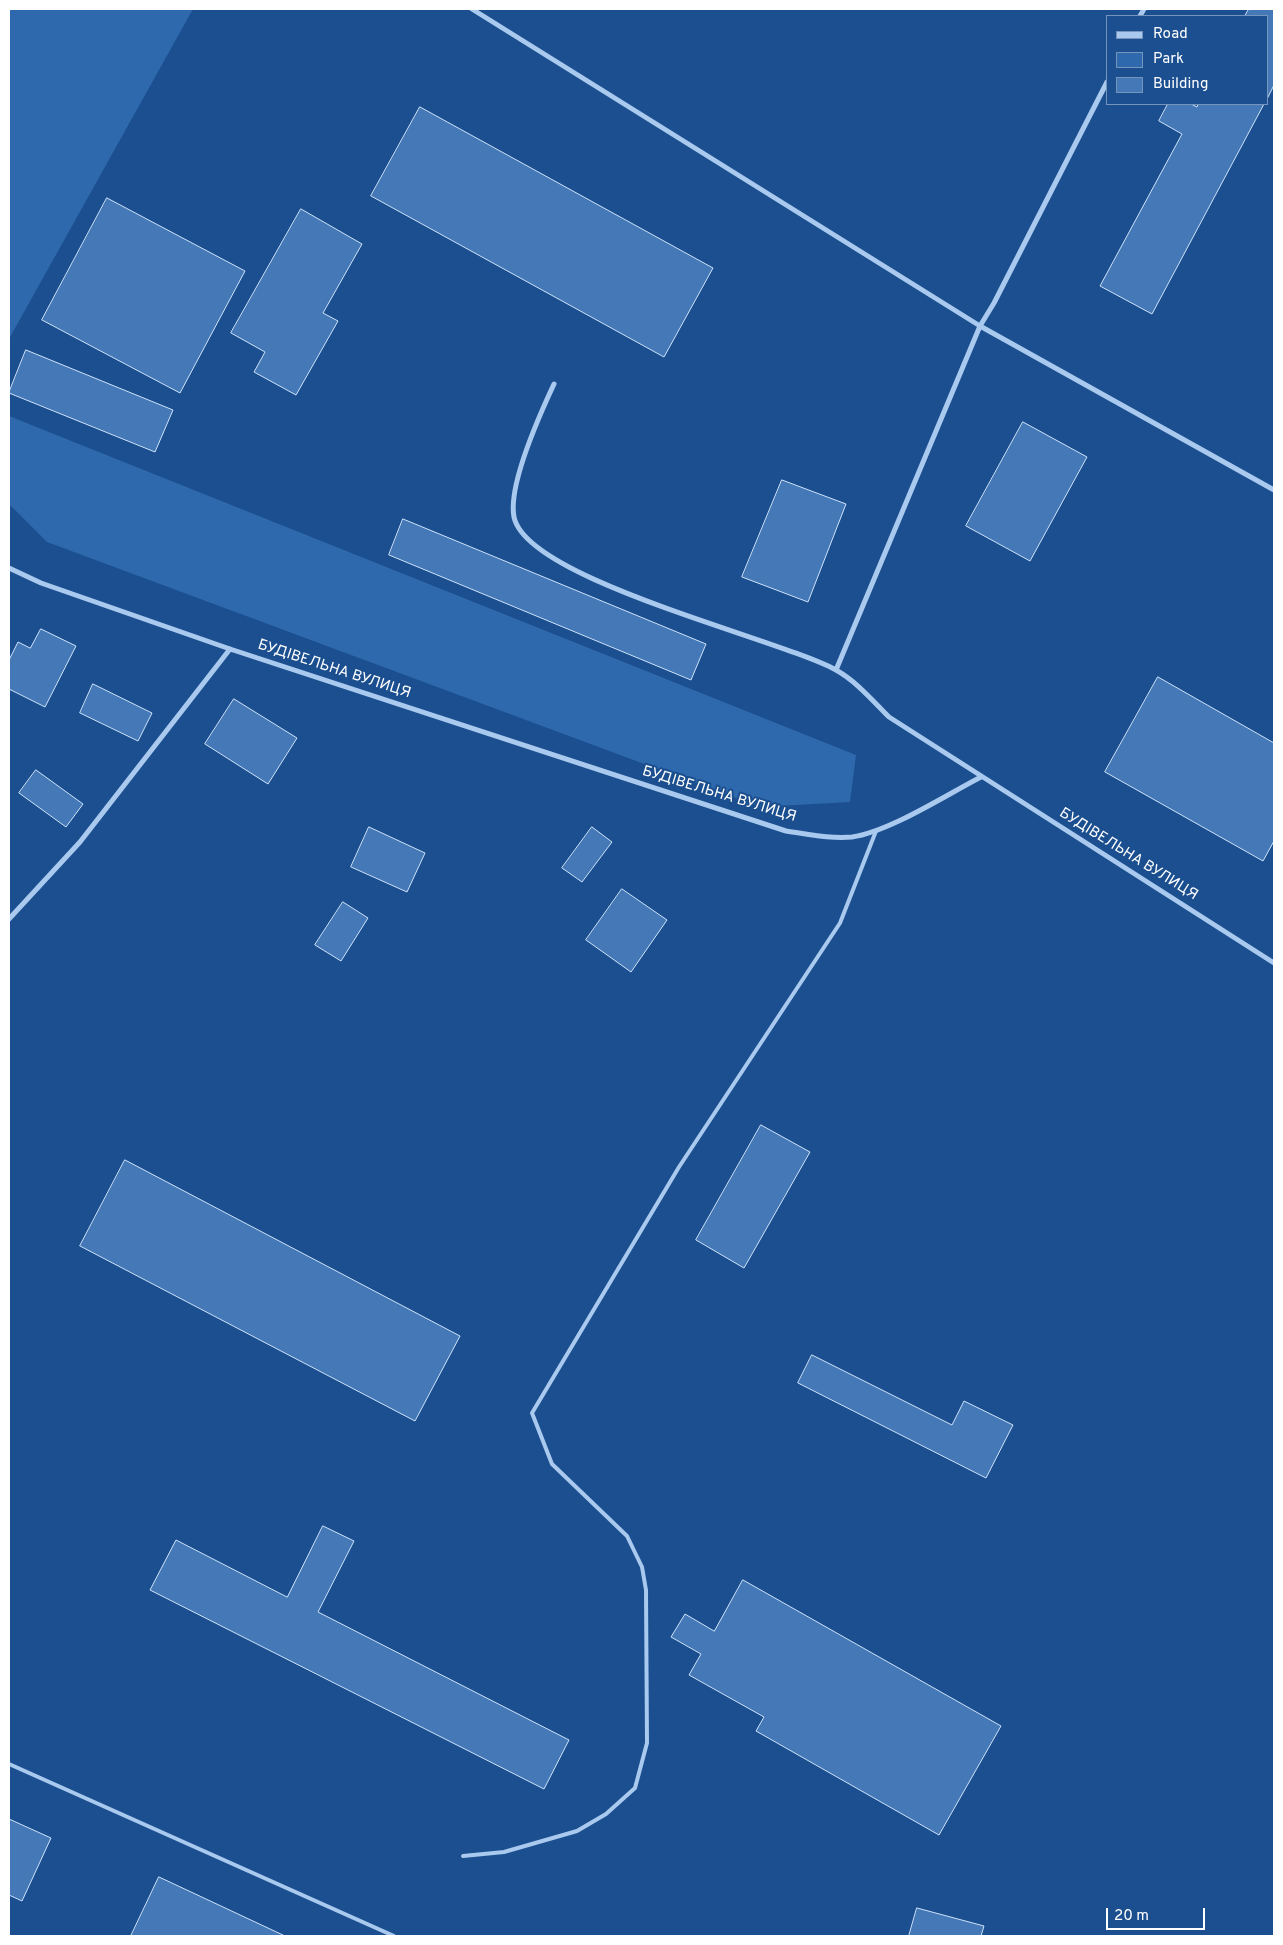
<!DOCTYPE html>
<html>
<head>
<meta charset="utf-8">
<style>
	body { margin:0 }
	#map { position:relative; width:1283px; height:1945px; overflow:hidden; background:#1b4f8f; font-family:Overpass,sans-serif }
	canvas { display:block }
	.frame { position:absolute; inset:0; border:10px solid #fff; pointer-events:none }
	.legend { position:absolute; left:1106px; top:15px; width:162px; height:90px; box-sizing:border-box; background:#1b4f8f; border:1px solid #7695bc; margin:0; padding:6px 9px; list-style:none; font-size:15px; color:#fff }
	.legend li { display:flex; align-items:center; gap:10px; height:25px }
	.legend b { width:25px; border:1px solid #7695bc }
	.scale { position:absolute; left:1106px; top:1908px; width:99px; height:22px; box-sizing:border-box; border:2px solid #fff; border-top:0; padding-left:6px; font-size:15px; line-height:18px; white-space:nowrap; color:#fff; -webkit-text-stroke:4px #1b4f8f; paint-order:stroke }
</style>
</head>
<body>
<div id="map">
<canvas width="1283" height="1945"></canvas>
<div class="frame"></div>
<ul class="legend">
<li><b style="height:6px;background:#a9c9ee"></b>Road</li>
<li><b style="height:14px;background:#2e69ad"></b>Park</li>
<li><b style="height:14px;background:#4478b7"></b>Building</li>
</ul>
<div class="scale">20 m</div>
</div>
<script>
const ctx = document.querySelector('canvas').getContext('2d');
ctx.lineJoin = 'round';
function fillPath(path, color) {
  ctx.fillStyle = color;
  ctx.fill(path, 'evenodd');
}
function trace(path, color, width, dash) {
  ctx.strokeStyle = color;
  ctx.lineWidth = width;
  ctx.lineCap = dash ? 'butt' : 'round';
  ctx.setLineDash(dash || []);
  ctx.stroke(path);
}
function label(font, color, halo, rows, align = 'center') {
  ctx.font = font + ' Overpass,sans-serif';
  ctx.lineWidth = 4;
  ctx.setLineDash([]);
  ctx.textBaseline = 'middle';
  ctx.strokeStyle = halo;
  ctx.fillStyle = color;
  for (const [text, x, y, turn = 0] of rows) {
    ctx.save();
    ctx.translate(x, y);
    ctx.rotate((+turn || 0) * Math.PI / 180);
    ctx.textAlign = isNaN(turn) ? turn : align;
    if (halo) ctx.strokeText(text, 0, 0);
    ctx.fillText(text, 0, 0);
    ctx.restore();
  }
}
fillPath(new Path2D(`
	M9 9H193L9 339Z
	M9 416 856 755 850 802 760 807 47 542 9 504Z`), '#2e69ad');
const building = new Path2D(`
	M1249 9H1274V85L1267 99V16H1245Z
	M1168 104H1191L1197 107 1198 104H1264L1152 314 1100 286 1182 134 1159 121Z
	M420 107 713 268 664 357 371 196Z
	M107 198 245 271 180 393 42 320Z
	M301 209 362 244 323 313 338 321 296 395 254 372 265 352 231 333Z
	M26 350 173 410 155 452 9 393Z
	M1023 422 1087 457 1030 561 966 526Z
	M782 480 846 504 808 602 742 577Z
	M403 519 706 644 691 680 389 555Z
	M41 629 76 646 45 707 9 689V660L18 642 30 648Z
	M1158 677 1274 743V841L1263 861 1105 772Z
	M93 684 152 713 138 741 80 713Z
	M234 699 297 738 268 784 205 744Z
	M36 770 83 804 66 827 19 793Z
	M369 827 425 853 407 892 351 867Z
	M592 827 612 842 582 882 562 868Z
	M622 889 667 920 631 972 586 940Z
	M343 902 368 918 341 961 315 945Z
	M761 1125 810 1152 744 1268 696 1240Z
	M125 1160 460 1336 415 1421 80 1246Z
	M812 1355 952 1425 964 1401 1013 1425 986 1478 798 1383Z
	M323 1526 354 1541 318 1612 569 1740 544 1789 150 1590 176 1540 287 1597Z
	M743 1580 1001 1726 939 1835 756 1731 764 1717 689 1675 701 1654 671 1637 685 1614 714 1631Z
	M9 1819 51 1838 22 1901 9 1895Z
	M159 1877 285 1936H131Z
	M917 1908 984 1926 981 1936H909Z`);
fillPath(building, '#4478b7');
trace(building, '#cfe3fa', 1);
trace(new Path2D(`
	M9 1764 394 1936
	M463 1856 504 1852 577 1831 606 1814 635 1788 647 1743 646 1590 642 1567 627 1536 552 1464 532 1413 679 1167 840 923 876 831`), '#a9c9ee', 4);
trace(new Path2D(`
	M472 9 980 326 1274 490
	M1140 16 1144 9
	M554 384C540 414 508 486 514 517 527 580 777 638 836 670 856 681 873 701 889 717L1274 963
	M9 568 41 583 230 649 786 831C808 834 830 839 852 837 889 832 946 795 981 777
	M836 670 980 326 994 303 1107 82
	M9 919 80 842 230 649`), '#a9c9ee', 5);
label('15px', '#fff', '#1b4f8f', [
	["БУДІВЕЛЬНА ВУЛИЦЯ",334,670,18],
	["БУДІВЕЛЬНА ВУЛИЦЯ",719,795,17],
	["БУДІВЕЛЬНА ВУЛИЦЯ",1128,855,32]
]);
</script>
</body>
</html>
